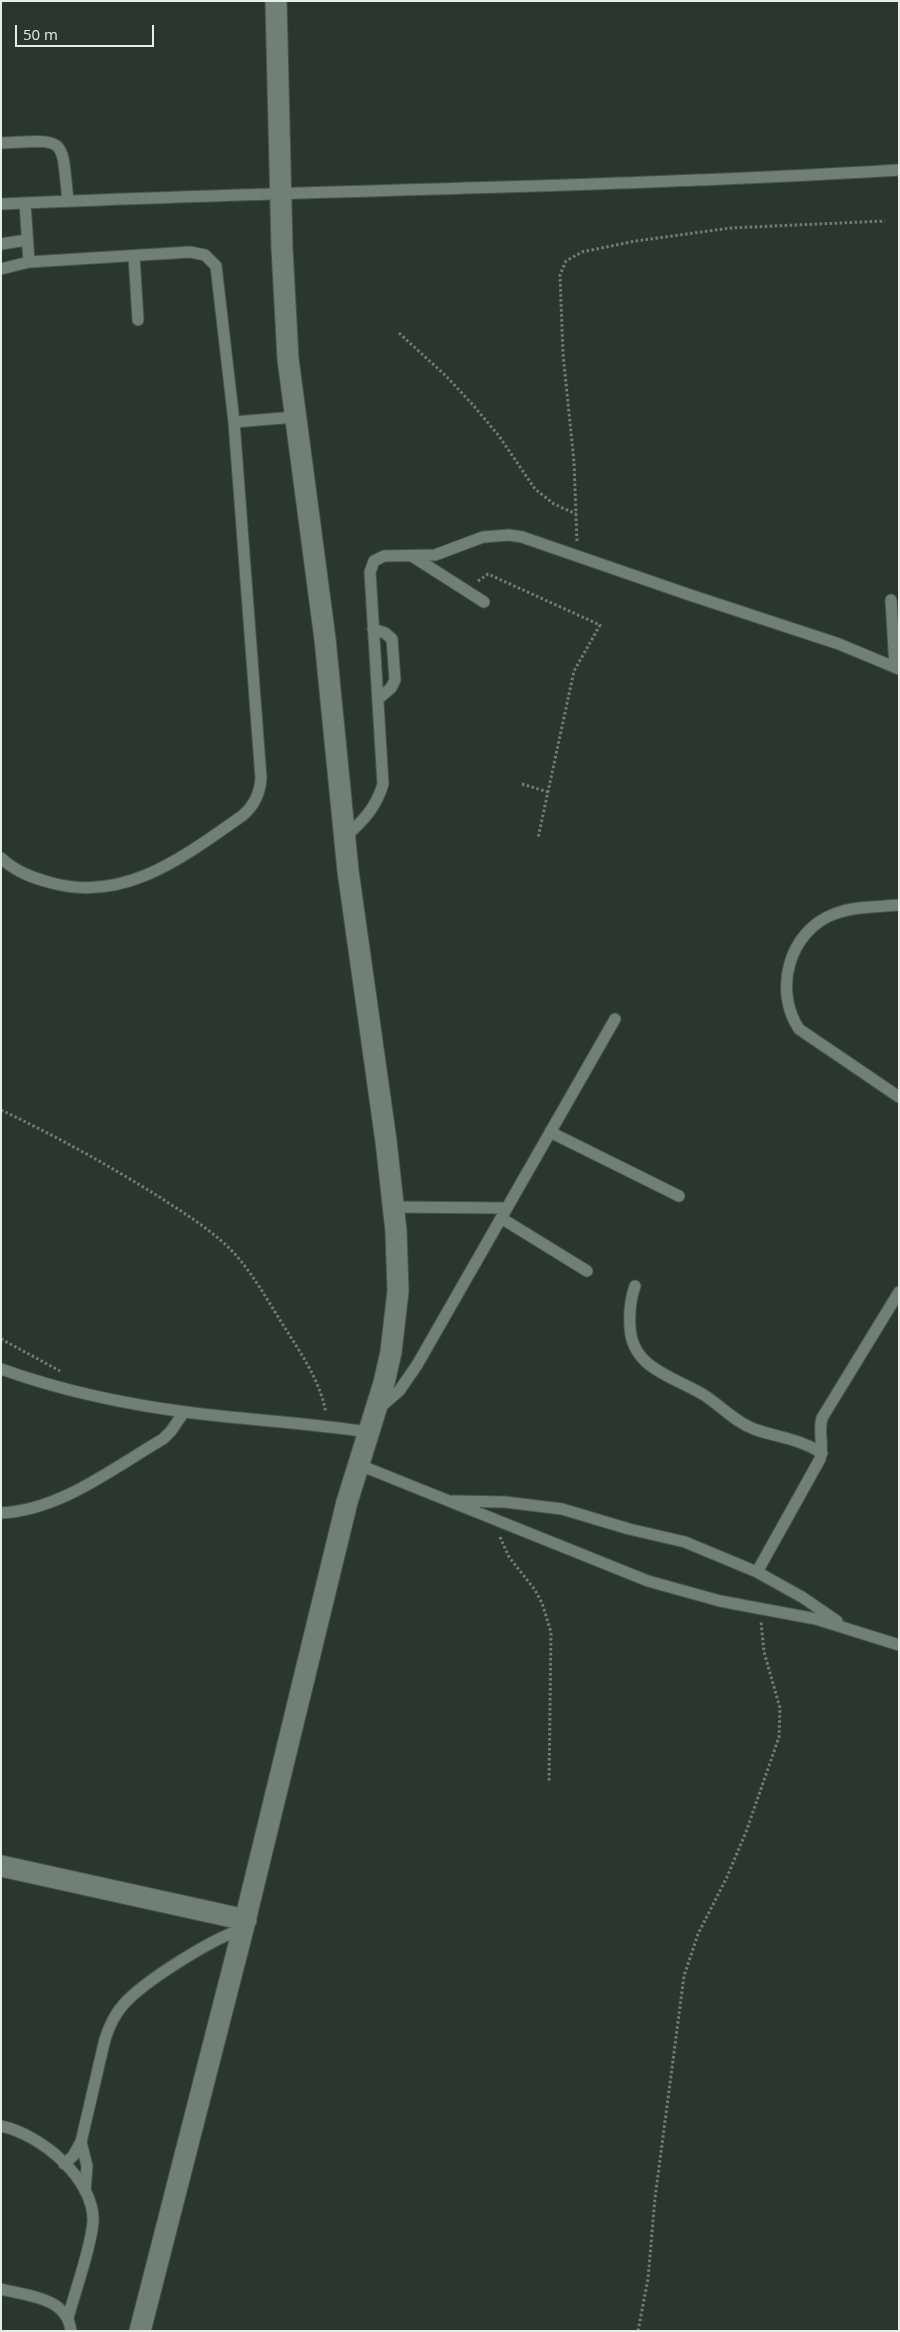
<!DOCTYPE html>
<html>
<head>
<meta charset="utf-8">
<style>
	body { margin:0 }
	#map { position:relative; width:900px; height:2332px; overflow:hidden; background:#2a3731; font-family:"Open Sans",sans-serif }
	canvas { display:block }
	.frame { position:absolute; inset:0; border:2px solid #e6eeea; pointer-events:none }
	.scale { position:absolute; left:15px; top:25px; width:139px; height:22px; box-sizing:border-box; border:2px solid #e6eeea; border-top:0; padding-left:6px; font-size:15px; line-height:18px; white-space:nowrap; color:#e6eeea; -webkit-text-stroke:4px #2a3731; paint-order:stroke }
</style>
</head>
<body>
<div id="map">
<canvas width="900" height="2332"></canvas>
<div class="frame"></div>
<div class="scale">50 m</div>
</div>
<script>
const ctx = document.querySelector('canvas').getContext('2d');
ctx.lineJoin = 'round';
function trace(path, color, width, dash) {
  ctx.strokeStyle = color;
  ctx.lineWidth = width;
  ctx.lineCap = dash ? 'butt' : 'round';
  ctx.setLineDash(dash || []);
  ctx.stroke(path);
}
const service = new Path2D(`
	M1 143C68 140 61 135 68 201
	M25 203 29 262
	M1 204C300 190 600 188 899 170
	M1 244 27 240
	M134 256 138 320
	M1 269 29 262 190 252 205 255 216 266 234 422 261 778C260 794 254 806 242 816 184 856 126 903 52 883 33 878 16 872 1 858
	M234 422 295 417
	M412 556 484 602
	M891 600 895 667
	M373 629 385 633 392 639 395 680 391 688 378 699
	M345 837C363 821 376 808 383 784L370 572 374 561 384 556 435 555 483 537 509 535 522 537 690 595 839 644 899 669
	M899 905C878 907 854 906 834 914 789 931 773 990 799 1029L899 1097
	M550 1132 679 1196
	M393 1207 507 1208
	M501 1218 587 1271
	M635 1286C630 1300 629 1312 630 1327 632 1369 673 1376 704 1395 721 1406 735 1422 754 1429 780 1438 797 1438 822 1453
	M1 1369C60 1390 124 1404 186 1412 247 1420 307 1423 368 1432
	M378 1409 399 1391 417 1365 615 1019
	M357 1464 648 1581 720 1601 816 1619 899 1645
	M453 1501 505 1502 562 1509 629 1529 685 1542 757 1572 802 1597 837 1621
	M1 1513C61 1510 113 1468 163 1439L171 1431 184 1412
	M757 1572 820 1459C824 1445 818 1432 822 1418L899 1292
	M1 2126C40 2134 95 2179 93 2222 91 2248 75 2291 68 2318
	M81 2142 87 2166 85 2191
	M64 2164 73 2156 81 2142 105 2039C109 2027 114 2015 123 2005 144 1981 213 1938 243 1929
	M1 2289C28 2296 67 2297 71 2331`);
const minor = new Path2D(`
	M1 1866 246 1920
	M140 2331 243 1929 347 1502 384 1383 391 1352 398 1291 396 1231 386 1141 348 871 325 639 288 359 282 248 276 1`);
trace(service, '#4a544f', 13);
trace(minor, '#4a544f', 23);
trace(new Path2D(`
	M399 333 446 376 473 405 499 436 535 489 554 504 576 514
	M577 541 574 462 563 354 560 275 566 261 582 252 636 241 730 228 885 221
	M478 581 488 574 600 625 574 671 538 838
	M522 784 548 792
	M1 1110C56 1136 110 1166 161 1198 187 1215 213 1231 234 1253 254 1275 269 1303 285 1328 302 1355 320 1381 326 1413
	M1 1339 60 1371
	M500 1537 509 1557 535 1590 542 1603 551 1632 549 1783
	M638 2331 648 2279 655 2198 684 1976 698 1934 727 1877 746 1832 779 1737 780 1708 764 1652 761 1622`), '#717c77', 3, [2.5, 2.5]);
trace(service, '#717f79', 11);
trace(minor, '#717f79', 21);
</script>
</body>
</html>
